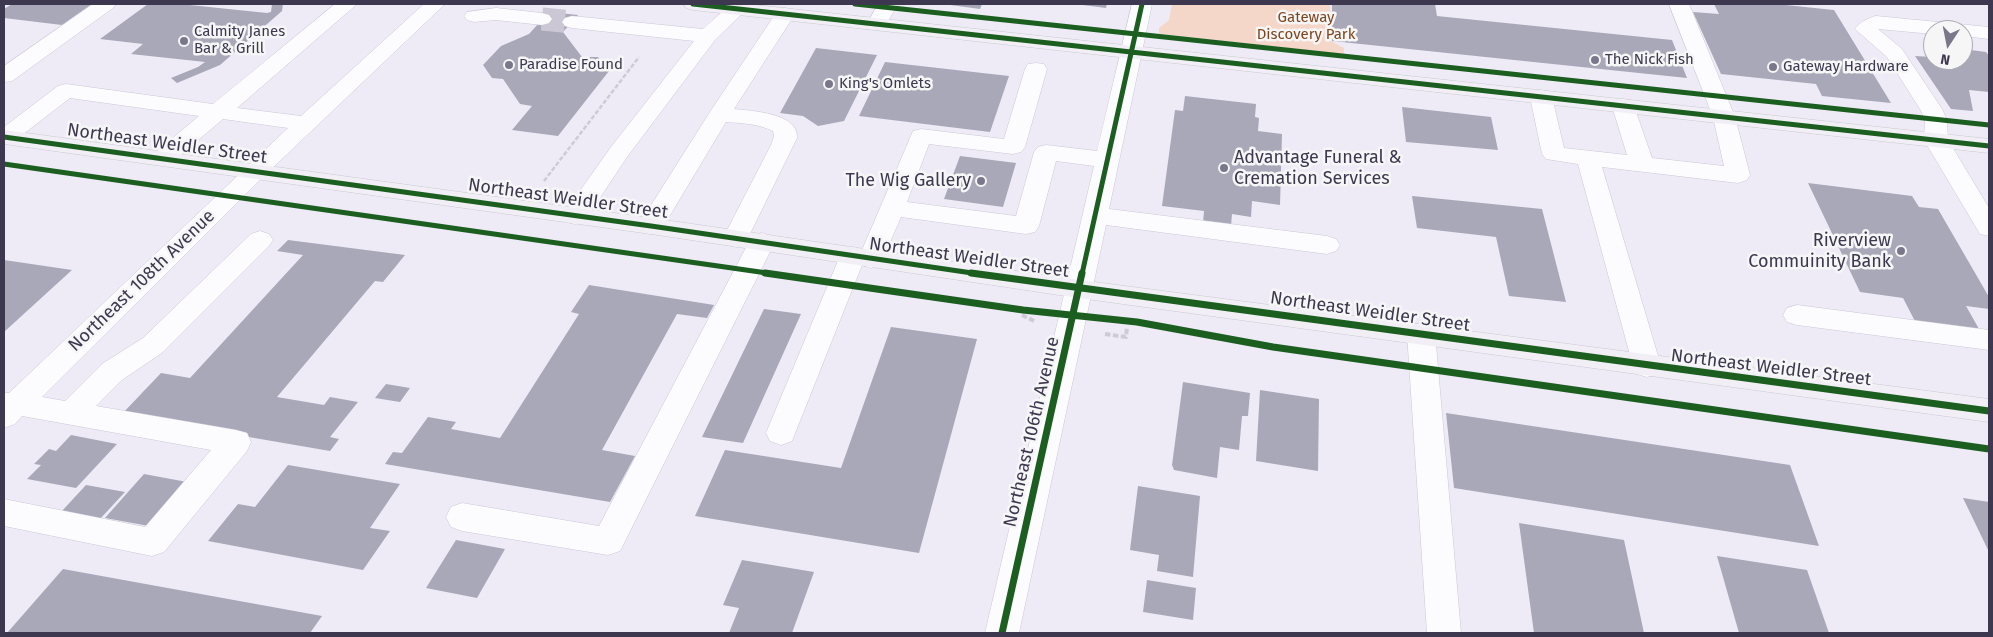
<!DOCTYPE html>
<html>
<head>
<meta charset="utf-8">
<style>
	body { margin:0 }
	#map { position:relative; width:1993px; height:637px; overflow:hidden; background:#eeebf7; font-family:"Fira Sans",sans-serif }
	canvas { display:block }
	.frame { position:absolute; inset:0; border:5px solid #3d384f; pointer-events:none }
	.north { position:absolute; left:1923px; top:20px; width:50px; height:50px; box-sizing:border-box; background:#f6f6f6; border:1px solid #acaab3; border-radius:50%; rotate:191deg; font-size:14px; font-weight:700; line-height:20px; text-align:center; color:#3d384f }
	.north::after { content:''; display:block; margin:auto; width:18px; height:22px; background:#7b778a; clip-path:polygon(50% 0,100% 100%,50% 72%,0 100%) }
</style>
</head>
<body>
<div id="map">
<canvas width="1993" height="637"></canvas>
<div class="frame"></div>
<div class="north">N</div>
</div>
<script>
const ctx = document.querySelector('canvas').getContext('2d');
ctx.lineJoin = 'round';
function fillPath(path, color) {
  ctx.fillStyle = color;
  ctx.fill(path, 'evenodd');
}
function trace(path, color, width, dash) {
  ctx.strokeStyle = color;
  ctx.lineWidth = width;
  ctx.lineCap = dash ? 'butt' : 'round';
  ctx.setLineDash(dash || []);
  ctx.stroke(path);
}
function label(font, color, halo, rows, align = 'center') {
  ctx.font = font + ' "Fira Sans",sans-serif';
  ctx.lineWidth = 5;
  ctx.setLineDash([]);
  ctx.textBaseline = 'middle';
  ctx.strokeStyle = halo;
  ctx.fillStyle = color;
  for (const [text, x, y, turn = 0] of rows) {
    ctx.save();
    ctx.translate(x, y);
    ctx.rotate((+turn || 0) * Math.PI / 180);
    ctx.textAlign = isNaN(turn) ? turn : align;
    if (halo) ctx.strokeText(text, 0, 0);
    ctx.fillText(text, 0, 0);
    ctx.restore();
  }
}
fillPath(new Path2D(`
	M1172 4H1330L1331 41 1344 48V54L1159 34V28L1169 20Z`), '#f5d7ca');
fillPath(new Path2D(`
	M12 4H92L62 25 4 18V9Z
	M148 4H180L267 13 271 12 272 4H283L282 11 220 65 177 83 171 78 198 67 205 62 131 54 143 44 100 39Z
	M943 4H982L980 9Z
	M1075 4H1107L1106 8Z
	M1332 4H1435L1437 16 1672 40 1687 78 1332 41Z
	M1714 4H1776L1834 10 1891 103 1822 96 1816 84 1721 74 1693 12 1719 14Z
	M549 12 578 15 563 32 582 57H598L609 71 558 136 512 130 532 106 520 104 503 79 492 78 483 65 501 46 529 34Z
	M1925 46 1933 47V60H1963V49L1986 52 1989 56V92L1969 90 1973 111 1951 109 1915 56 1932 57Z
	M816 48 877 55 844 121 818 126 803 116 780 113Z
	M885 62 1009 76 990 132 859 116Z
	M1185 96 1256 104 1255 117 1259 118 1258 131 1282 134 1280 205 1252 201 1251 217 1232 214 1231 226 1203 223 1204 211 1162 206 1175 110 1183 111Z
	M1402 107 1491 117 1498 150 1406 142Z
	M960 156 1016 163 1003 207 944 199Z
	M1808 183 1912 196 1919 207 1938 209 1989 297V309L1966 306 1983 336 1918 327 1903 298 1860 292Z
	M1412 196 1542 209 1566 302 1509 296 1496 237 1417 228Z
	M288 240 405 255 383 282 375 281 277 397 324 405 330 397 358 402 330 437 339 439 330 451 121 415 161 373 190 378 303 255 277 251Z
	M4 260 72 270 4 332Z
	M589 285 714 305 707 318 677 314 602 450 635 456 610 502 385 464 393 452 402 453 428 417 456 422 451 429 500 438 579 314 571 312Z
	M764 309 801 314 743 443 702 437Z
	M891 327 977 339 919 553 695 516 725 450 841 468Z
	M1183 382 1250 393 1248 416H1242L1239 450 1220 447 1217 478 1174 470 1172 465Z
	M386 384 410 388 400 402 375 398Z
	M1260 390 1319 399 1318 471 1256 461Z
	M1446 413 1790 465 1819 546 1454 488Z
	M71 435 117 444 76 488 27 479 41 465 34 464 49 449 56 451Z
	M288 465 400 484 370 528 390 531 363 570 208 541 238 504 255 507Z
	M144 474 187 482 149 526 105 518Z
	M86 485 125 492 100 519 61 512Z
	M1138 486 1200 496 1193 577 1157 571 1159 555 1130 550Z
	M1963 498 1989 502V552Z
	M1519 523 1624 540 1644 633H1534Z
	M456 540 505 549 477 598 426 588Z
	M1717 556 1807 570 1829 633H1739Z
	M742 560 814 572 792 633H729L739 608 723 605Z
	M63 569 322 616 310 633H7Z
	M1147 580 1196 588 1193 620 1143 612Z`), '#a8a8b8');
trace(new Path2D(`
	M542 19 572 22`), '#cbc7d5', 23, [23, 11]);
const minor = new Path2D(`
	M93 4H116L113 8 12 81 4 82V66Z
	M335 4H357L237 108 301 116 424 4H445L264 176 42 397 65 401 102 364 143 338 251 234 260 231 269 234 273 240 269 246 163 352 122 380 96 406 236 430 247 433 251 442 247 451 164 552 152 556 4 526V499L145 527 211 450 22 416 15 424 4 428V393H9L288 128 223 119 171 163 163 165 155 163 151 158 155 153 199 116 70 98 13 142 4 144V127L58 86 66 84 213 104Z
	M731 4H752L715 40 627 157 584 222 575 224 566 222 562 216 611 147 694 41 572 28 565 26 562 22 565 18 572 16 703 29Z
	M878 4H898L884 28 877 30 870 28 867 24Z
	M1132 4H1152L1109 209 1327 236 1336 239 1340 245 1336 251 1327 254 1106 225 1019 633H985L1094 166 1056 161 1039 226 1035 232 1026 234 901 217 880 265 871 268 862 265 792 441 781 445 770 441 766 433 840 256 844 250 853 247 862 250 913 131 921 129 1004 139 1025 69 1028 64 1036 63 1044 64 1047 69 1025 147 1021 152 1013 154 929 144 907 202 1016 216 1034 152 1038 147 1046 145 1097 151Z
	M1669 4H1689L1735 117 1750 175 1747 180 1738 183 1602 167 1661 366 1657 374 1647 377 1637 374 1633 366 1578 164 1546 159 1542 154 1530 97 1533 92 1541 90 1549 92 1552 97 1564 148 1627 155 1612 106 1615 101 1623 99 1631 101 1634 106 1652 158 1724 166 1713 117Z
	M496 8 542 13 549 15 552 19 549 23 542 25 496 20 474 22 467 20 464 16 467 12Z
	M785 8 792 10 795 14 734 109C752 111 799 113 797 138L745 244 736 247 727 244 723 238 771 145 774 136 773 131C759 124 742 123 726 122L660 232 651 234 642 232 638 226 708 115 778 10Z
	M1876 16 1989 27V39L1963 36V30H1933V34L1878 29 1902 49 1942 109 1947 120 1948 140 1989 208V236L1980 234 1924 140 1925 120 1920 109 1887 57 1855 29C1860 22 1868 18 1876 16Z
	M762 233 771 236 775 242 620 551 608 555 462 531 451 527 446 517 451 507 462 503 599 526 749 242 753 236Z
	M1797 305 1989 330V350L1797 325 1787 322 1783 315 1787 308Z
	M1421 323 1431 326 1435 333 1461 633H1427L1407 333 1411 326Z`);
const major = new Path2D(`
	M683 4H746L1989 139V153L693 10 686 8Z
	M4 130 651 218 1079 280 1989 399V422L1079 298 651 234 4 144Z`);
trace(minor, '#cac7d7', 1);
trace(major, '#cac8d2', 1);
trace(new Path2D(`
	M544 181 639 57`), '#cdcbd3', 2.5, [4.5, 2]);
trace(new Path2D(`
	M1022 315 1034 321
	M1105 334 1126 337 1127 327`), '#cdcbd3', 4, [5.5, 2.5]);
fillPath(minor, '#fcfcfe');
fillPath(major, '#f1eff5');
trace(new Path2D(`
	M693 4 1989 146
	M855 4 1989 125
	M4 137 651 226 979 274
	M4 164 774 274
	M1082 274 1142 4`), '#1b5e20', 5);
trace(new Path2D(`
	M765 273 1023 310 1137 322 1273 347 1989 449
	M971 273 1989 411
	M1002 633 1082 273`), '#1b5e20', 7);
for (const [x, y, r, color] of [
	[184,41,5,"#7b778a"],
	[1595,60,5,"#7b778a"],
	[509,65,5,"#7b778a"],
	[1773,67,5,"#7b778a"],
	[829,84,5,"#7b778a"],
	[1224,168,5,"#7b778a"],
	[981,181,5,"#7b778a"],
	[1901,251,5,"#7b778a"]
]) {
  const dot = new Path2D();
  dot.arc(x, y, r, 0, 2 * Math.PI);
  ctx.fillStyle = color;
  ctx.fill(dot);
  trace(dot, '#f6f6f6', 2);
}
label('15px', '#7e461e', '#f6f6f6', [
	["Gateway",1306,18],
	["Discovery Park",1306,35]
]);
label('15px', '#3d384f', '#f6f6f6', [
	["Calmity Janes",194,32],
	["Bar & Grill",194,49],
	["The Nick Fish",1605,60],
	["Paradise Found",519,65],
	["Gateway Hardware",1783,67],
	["King's Omlets",839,84]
], 'left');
label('18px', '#3d384f', '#f6f6f6', [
	["Northeast Weidler Street",167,144,8],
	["Northeast Weidler Street",568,199,8],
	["Northeast Weidler Street",969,258,8],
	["Northeast 108th Avenue",142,281,-44],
	["Northeast Weidler Street",1370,312,8],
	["Northeast Weidler Street",1771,368,7],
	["Northeast 106th Avenue",1032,432,-77]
]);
label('18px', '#3d384f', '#f6f6f6', [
	["Advantage Funeral &",1234,158,"left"],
	["Cremation Services",1234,179,"left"],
	["The Wig Gallery",971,181],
	["Riverview",1891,241],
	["Commuinity Bank",1891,262]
], 'right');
</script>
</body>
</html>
